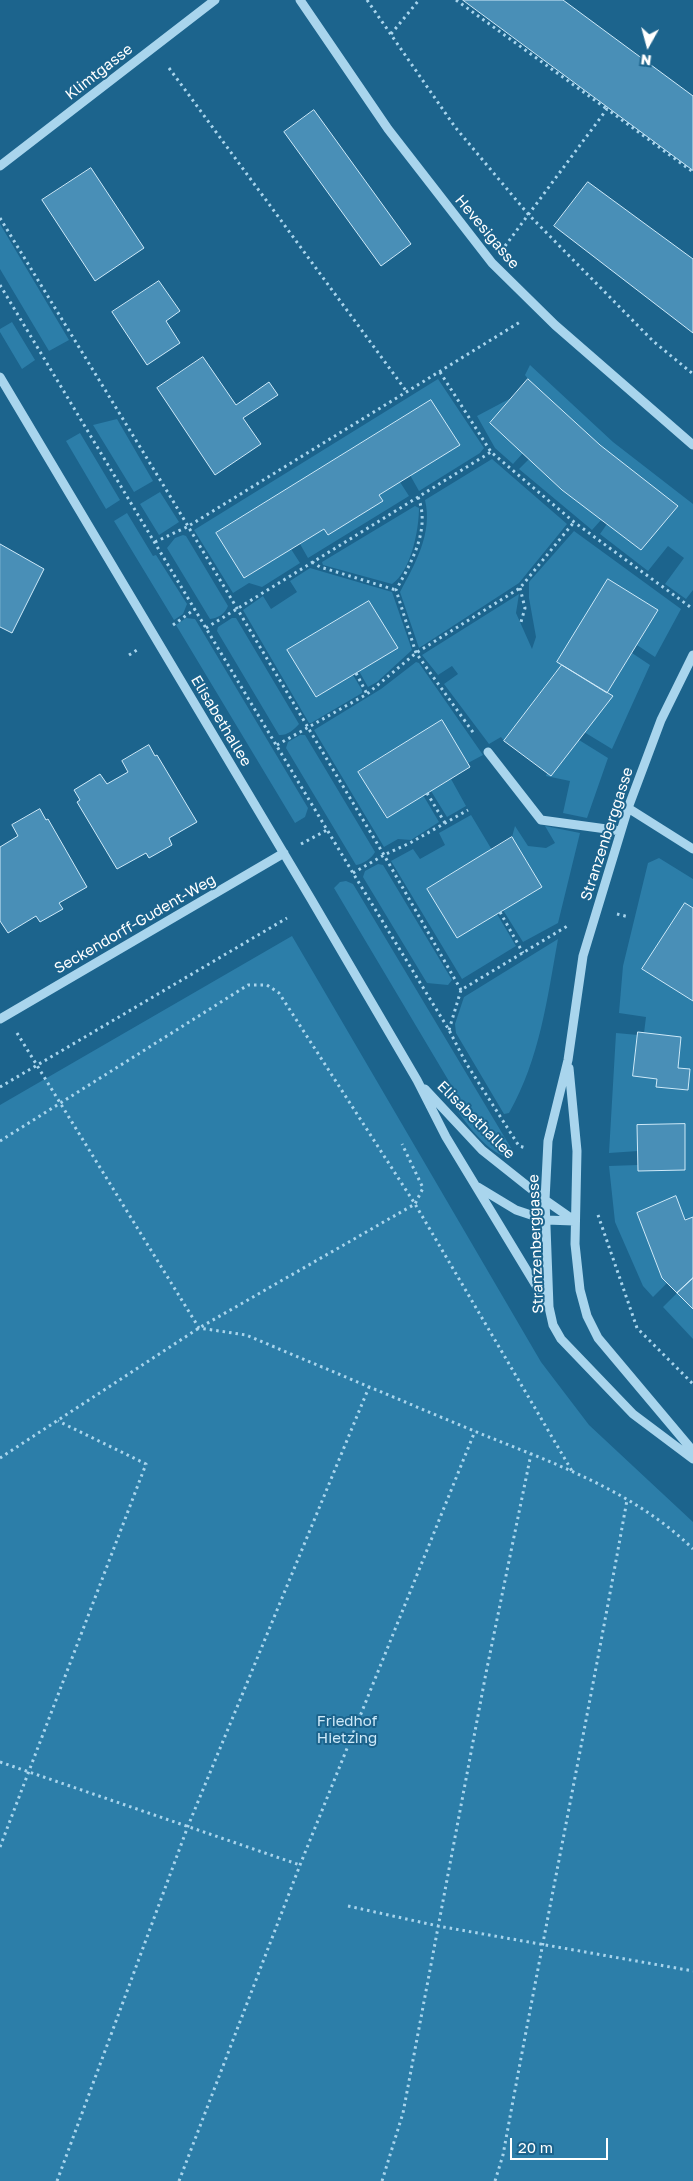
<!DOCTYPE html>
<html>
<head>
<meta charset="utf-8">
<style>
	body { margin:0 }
	#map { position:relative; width:693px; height:2181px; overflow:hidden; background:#1c648d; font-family:"Golos Text",sans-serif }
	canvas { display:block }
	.north { position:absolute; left:623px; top:20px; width:50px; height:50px; -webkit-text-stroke:4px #1c648d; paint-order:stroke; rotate:187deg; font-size:14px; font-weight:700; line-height:20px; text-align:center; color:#fff }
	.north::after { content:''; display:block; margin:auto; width:18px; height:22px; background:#fff; clip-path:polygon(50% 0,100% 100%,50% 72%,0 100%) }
	.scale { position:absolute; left:510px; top:2138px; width:98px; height:22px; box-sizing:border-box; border:2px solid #fff; border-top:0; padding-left:6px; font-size:15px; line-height:18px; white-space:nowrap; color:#fff; -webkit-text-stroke:4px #1c648d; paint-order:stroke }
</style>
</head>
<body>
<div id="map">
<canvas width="693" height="2181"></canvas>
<div class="north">N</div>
<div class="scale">20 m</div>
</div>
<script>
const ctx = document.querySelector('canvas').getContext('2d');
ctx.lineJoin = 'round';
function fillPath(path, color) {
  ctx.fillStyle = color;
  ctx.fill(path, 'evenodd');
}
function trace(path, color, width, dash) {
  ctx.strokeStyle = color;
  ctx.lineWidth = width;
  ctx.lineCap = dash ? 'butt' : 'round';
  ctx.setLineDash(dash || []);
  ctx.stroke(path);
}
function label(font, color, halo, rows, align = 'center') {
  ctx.font = font + ' "Golos Text",sans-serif';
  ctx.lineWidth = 4;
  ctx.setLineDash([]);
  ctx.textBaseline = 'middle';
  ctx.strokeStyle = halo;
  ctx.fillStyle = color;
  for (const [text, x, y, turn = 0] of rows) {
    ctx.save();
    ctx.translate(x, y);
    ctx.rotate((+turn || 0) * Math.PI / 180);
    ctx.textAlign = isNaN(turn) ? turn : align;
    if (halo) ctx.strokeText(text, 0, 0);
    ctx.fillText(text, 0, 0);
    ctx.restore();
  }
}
fillPath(new Path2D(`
	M0 224 69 340 49 351 0 269Z
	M12 322 35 360 22 369 0 332V329Z
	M530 365 613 442 693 504V590L686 599 665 584 684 558 668 546 648 571 600 534 607 524 601 520 592 530 519 469 529 459 523 453 513 464 495 448 477 416 513 397 528 379 525 375Z
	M438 379 484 448 480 453 419 491 410 475 460 445 431 400 216 533 244 578 291 549 300 563 262 587 249 583 233 593 194 530Z
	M117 419 153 481 134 492 93 425Z
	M80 433 120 500 106 509 66 441Z
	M492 459 567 524 519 583 419 648 400 592C415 564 433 533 425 500Z
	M400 482 409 496 308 558 300 544 324 529 328 535 383 501 379 495Z
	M160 492 179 522 159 535 140 504Z
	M415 506 419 508C419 530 411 571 392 584L323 565 322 562Z
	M127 513 153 556 156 555 187 604 183 614 174 620 114 521Z
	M574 531 681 609 655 657 637 645 658 610 608 580 562 665 504 741 501 737 489 744 444 684 458 674 452 666 438 675 422 655 519 594 516 613 532 649 536 637 529 598V582Z
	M183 535 186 536 228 606C225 614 218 618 210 619L167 548 175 538Z
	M310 568 392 592 412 650 377 682 368 687 359 671 397 648 369 601 288 650 316 697 353 675 362 690V693L311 723H309L243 610 263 596 271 609 297 592 290 581Z
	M186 618 195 619 308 808 305 817 295 823 176 625Z
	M232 618H236L299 724C294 730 286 736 279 735L217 631 218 627Z
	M632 653 650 665 612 749 584 732 612 696 607 693Z
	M416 662 419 663 483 755 468 763 442 721 358 771 386 818 423 795 439 822 411 840 398 839 384 847 314 730 381 689Z
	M300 735H305L375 852C372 858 363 864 356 865L286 748 288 742Z
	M579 740 608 758 587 818 563 813 570 781 546 776 547 773 552 775Z
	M451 779 466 806 447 817 431 791Z
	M471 815 492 850 427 889 457 938 497 914 516 946 462 979 391 861 413 849 420 859 445 845 439 833Z
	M515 826 528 846 546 848 555 843 545 826 580 833 558 923 523 942 503 910 542 887 512 837Z
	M659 858 693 879V908L685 903 643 969 693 1001V1217C674 1224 656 1207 637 1213L662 1277 667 1283 653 1297 643 1286 615 1222 609 1166 638 1165 639 1171 685 1170V1125L638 1151 609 1153 616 1033 638 1035 657 1079V1087L688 1090 690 1069 678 1068 681 1037 644 1033 646 1017 619 1013 623 966 648 863Z
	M378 864 383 865 452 980 448 985 427 983 363 877 365 871Z
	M346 881 353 884 514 1153H511L509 1158C484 1152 459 1114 446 1093L450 1088V1083L334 888 340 882Z
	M292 936 541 1362 589 1425 693 1522V2181H0V1105Z
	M558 939C547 1000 540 1058 509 1113L504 1114 456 1033 455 1024 464 997Z
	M677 1293 693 1309V1339L663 1307Z`), '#2c7ea9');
const building = new Path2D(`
	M463 0H563L693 96V170Z
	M314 110 411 244 381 266 284 132Z
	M91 168 144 248 95 281 42 200Z
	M588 182 693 259V333L554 226Z
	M159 281 180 311 166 321 180 343 147 365 112 312Z
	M203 357 236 405 269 382 278 395 243 418 261 444 215 475 157 388Z
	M528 379 600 445 678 506 641 550 562 490 490 423Z
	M431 400 460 445 379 495 383 501 328 535 324 529 244 578 216 533Z
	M0 544 44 569 12 633 0 627Z
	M608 579 658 610 607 693 557 662Z
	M369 601 398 648 316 697 287 650Z
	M562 665 613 696 551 776 504 741Z
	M442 720 470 767 387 818 358 772Z
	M149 745 155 756 157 755 197 822 169 838 172 845 149 858 146 853 117 869 77 802 80 800 74 790 100 774 107 784 128 772 122 761Z
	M40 809 46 820 48 819 87 887 59 903 63 909 40 922 36 916 8 933 0 921V847L18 836 12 825Z
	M512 837 542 887 457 938 427 889Z
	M685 903 693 908V1001L642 969Z
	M638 1032 681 1037 678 1068 690 1069 688 1090 656 1087 657 1079 633 1076Z
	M685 1124V1170L638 1171 637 1125Z
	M676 1196 685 1220 693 1217V1278L677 1293 662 1278 637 1213Z
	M693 1278V1309L677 1293Z`);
fillPath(building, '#498fb7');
trace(building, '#cfeaf9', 1);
trace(new Path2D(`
	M367 0 455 127 528 214 653 341 693 374
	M456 0 607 109
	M391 34 419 0
	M169 68 407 392
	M0 218 170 496 384 855 461 990
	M505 246 607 109 693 172
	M0 285 353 873 449 1030 466 1063 519 1146 526 1148
	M440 372 491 452 574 522 693 609
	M418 497C431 529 411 563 396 590L416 653 475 735
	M155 542 187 527 520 322
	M312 562 320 567 396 590
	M520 588 525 608 521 622
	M173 625 195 609
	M206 628 491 452
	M129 655 137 650
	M356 673 367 694
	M277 745 367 694 416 653 520 588 574 522
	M427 793 445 823
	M301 844 327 830
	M353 873 384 855 410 843 468 810
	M500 912 523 953
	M617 914 629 917
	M449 1030 461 990 569 925
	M17 1033 199 1328 246 1335C322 1367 398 1399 474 1431 550 1462 633 1490 693 1549
	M0 1087 287 918
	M0 1141 248 985H267L279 993 415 1204 572 1471
	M598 1215 637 1328 693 1384
	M0 1458 199 1328 415 1204 423 1188 402 1144
	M0 1762 300 1865
	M0 1847 146 1464 58 1421
	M348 1906 438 1926 693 1971
	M57 2181 188 1826 369 1387
	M179 2181 300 1865 475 1431
	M382 2181 403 2113 486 1673 531 1454
	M495 2181 503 2155C543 1936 588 1718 627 1500`), '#a9d5ed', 3, [2.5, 4]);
trace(new Path2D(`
	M300 0 388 129 492 263 555 325 693 445
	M0 166 215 0
	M0 377 311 899 417 1080 446 1137 549 1307
	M693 655 661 720 628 808 583 956 568 1060 548 1141 545 1200 549 1307 553 1325 561 1339 633 1414 693 1459
	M488 752 541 820 621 831
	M628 808 693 849
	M0 1019 284 853
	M569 1068 577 1151 575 1244 580 1290 587 1316 598 1338 693 1451
	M425 1089 482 1150 545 1200 575 1221
	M478 1187 516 1210 546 1220 574 1221`), '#a9d5ed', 9);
label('15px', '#fff', '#1c648d', [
	["Klimtgasse",99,72,-38],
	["Hevesigasse",487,232,50],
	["Elisabethallee",221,721,59],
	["Stranzenberggasse",607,834,-72],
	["Seckendorff-Gudent-Weg",135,924,-30],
	["Elisabethallee",476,1120,45],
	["Stranzenberggasse",536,1244,-92]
]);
label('15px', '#cfeaf9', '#1c648d', [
	["Friedhof",347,1721],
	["Hietzing",347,1738]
]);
</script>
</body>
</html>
